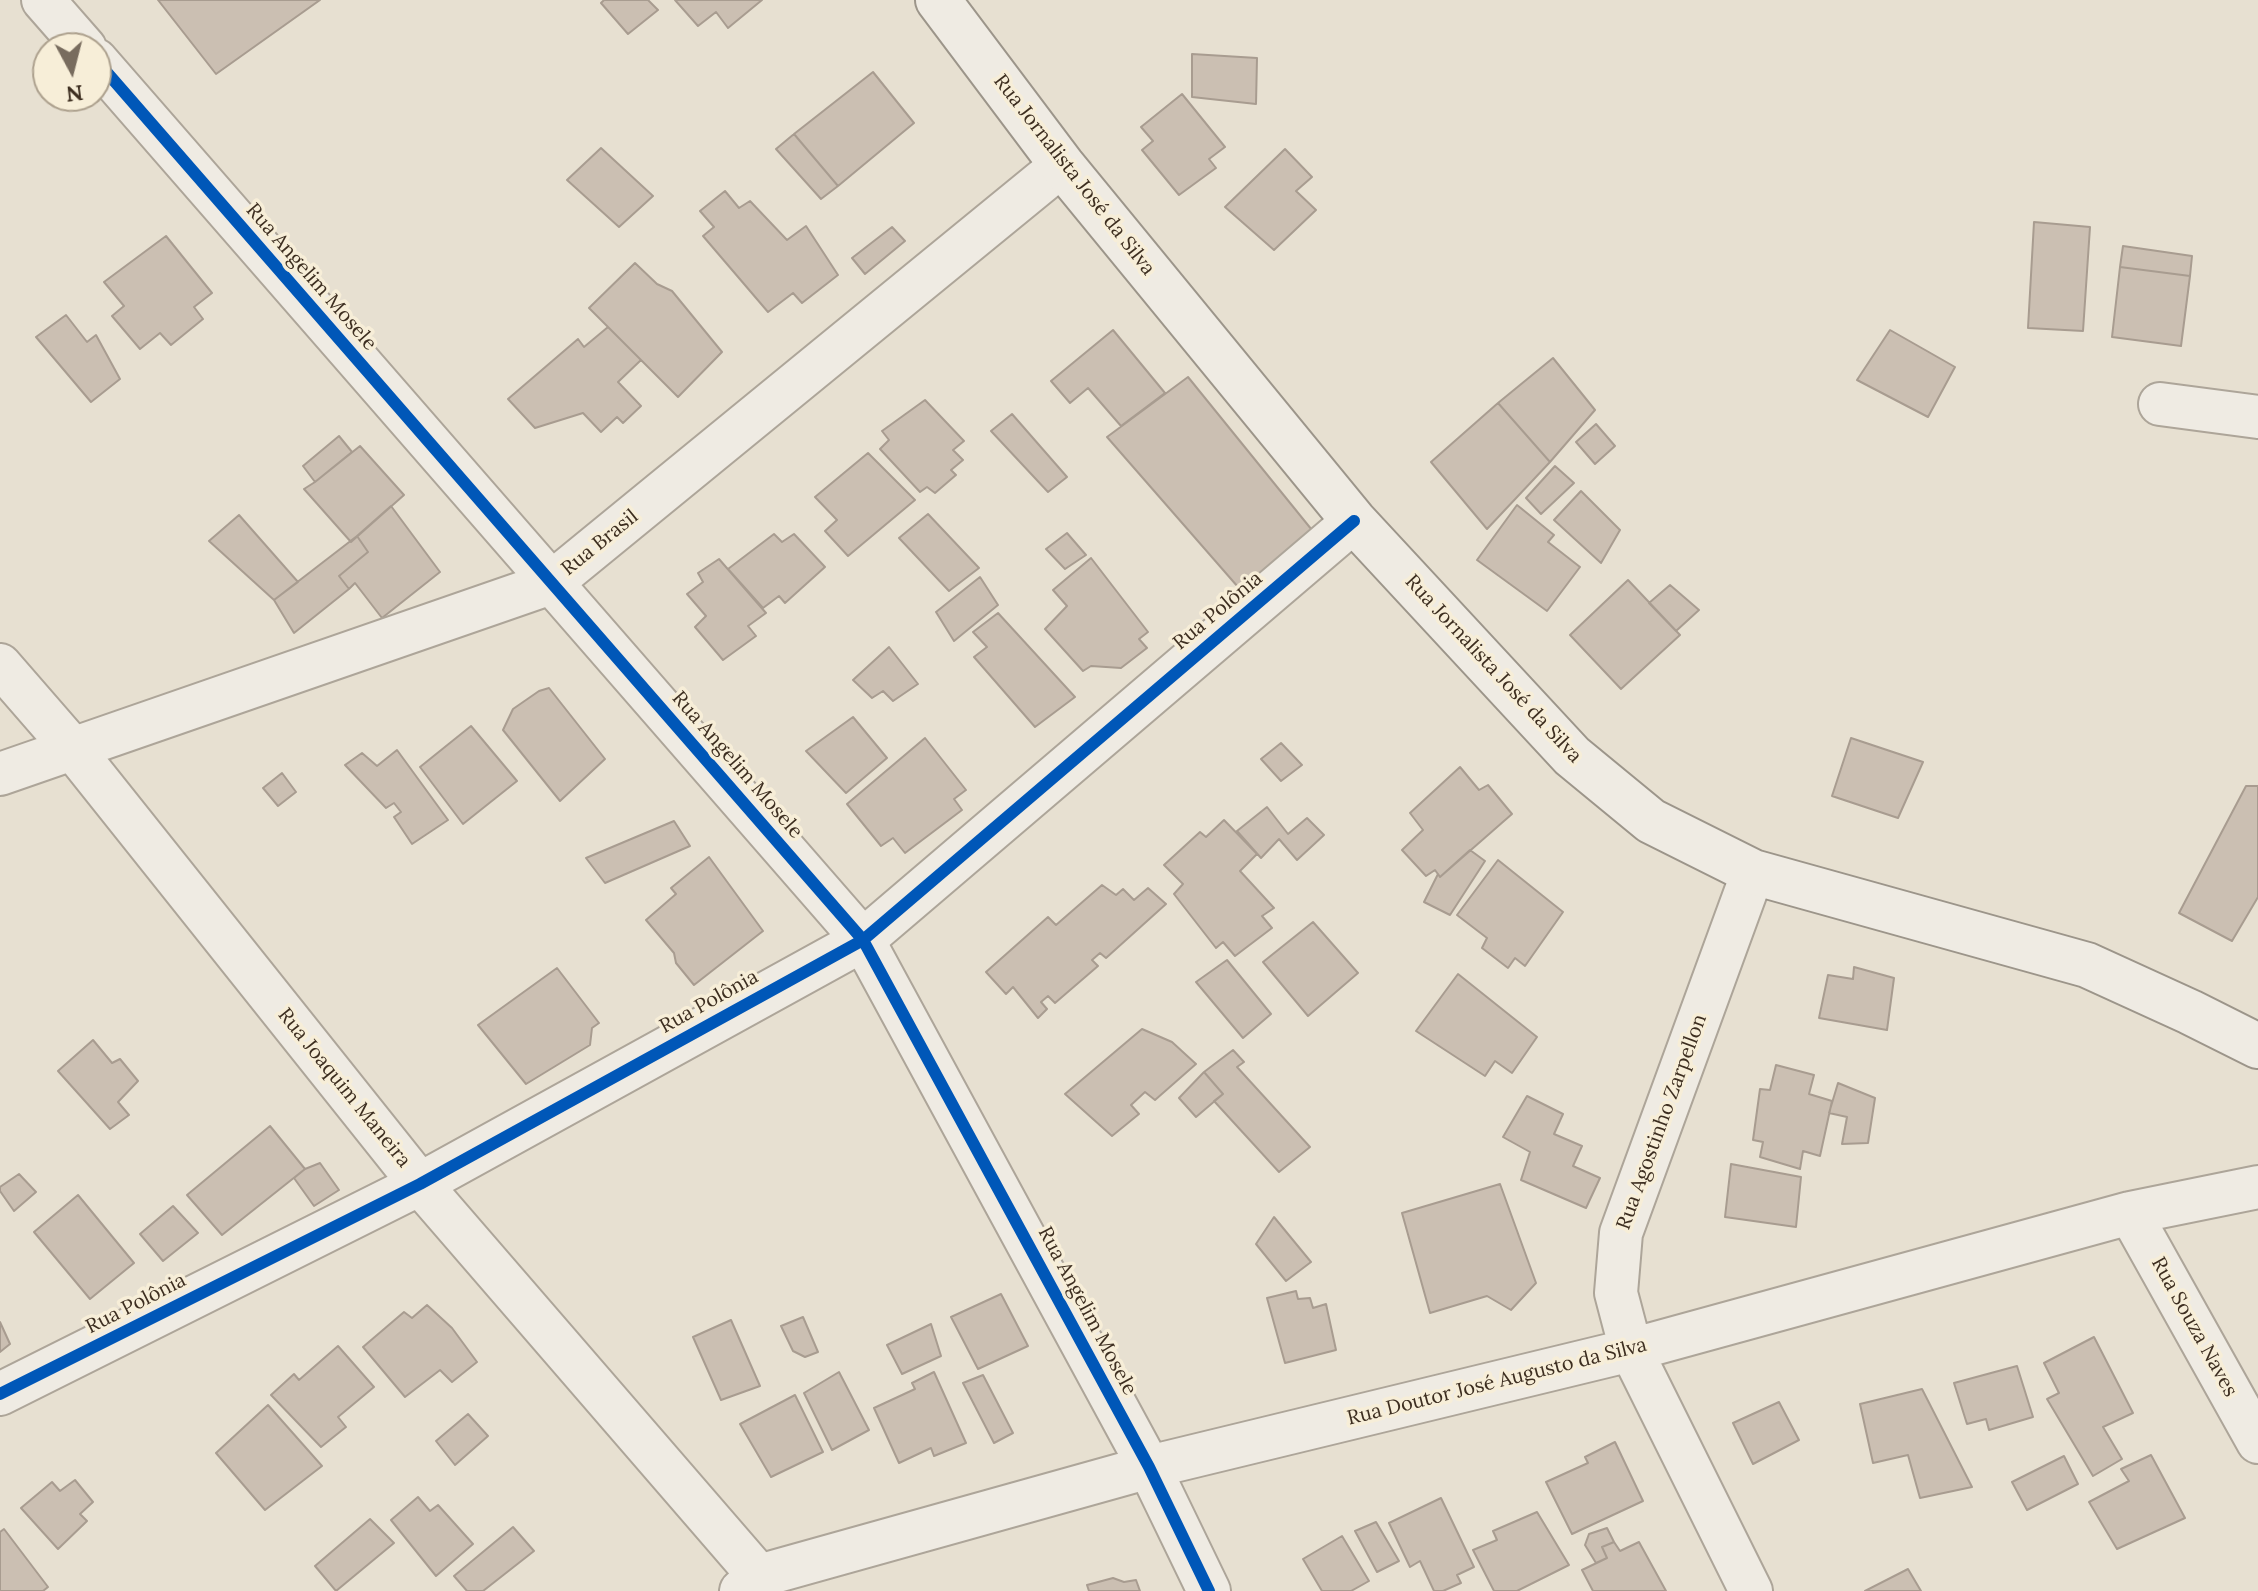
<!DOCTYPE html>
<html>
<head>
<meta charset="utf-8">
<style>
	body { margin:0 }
	#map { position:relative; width:2258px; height:1591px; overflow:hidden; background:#e7e0d1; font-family:Lora,serif }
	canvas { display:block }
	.north { position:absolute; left:32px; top:32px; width:80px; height:80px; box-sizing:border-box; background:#f7eed8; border:2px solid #ada18e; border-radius:50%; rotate:173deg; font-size:22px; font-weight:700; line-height:32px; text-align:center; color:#3d2e20 }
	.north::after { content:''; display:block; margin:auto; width:28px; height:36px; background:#786c5e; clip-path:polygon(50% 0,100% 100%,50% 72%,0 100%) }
</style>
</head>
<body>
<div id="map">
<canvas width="2258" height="1591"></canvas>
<div class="north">N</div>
</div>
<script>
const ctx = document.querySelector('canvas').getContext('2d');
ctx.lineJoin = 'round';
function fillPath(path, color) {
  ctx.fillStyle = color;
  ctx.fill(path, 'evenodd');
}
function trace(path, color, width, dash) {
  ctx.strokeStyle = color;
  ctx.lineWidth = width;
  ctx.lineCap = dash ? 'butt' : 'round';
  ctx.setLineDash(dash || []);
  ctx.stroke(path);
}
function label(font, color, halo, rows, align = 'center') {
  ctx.font = font + ' Lora,serif';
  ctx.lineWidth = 7;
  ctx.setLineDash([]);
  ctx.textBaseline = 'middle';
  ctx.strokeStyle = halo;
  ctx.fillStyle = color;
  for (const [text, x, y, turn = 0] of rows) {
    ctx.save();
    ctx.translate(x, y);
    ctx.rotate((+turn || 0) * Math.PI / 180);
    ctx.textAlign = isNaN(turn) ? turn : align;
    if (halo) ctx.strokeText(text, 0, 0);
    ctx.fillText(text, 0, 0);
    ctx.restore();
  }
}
const building = new Path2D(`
	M158 0H320L216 74Z
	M604 0H648L658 10 628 34 601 3Z
	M675 0H762L728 28 716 12 698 26Z
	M1192 54 1257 58 1256 104 1192 97Z
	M873 72 914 123 838 186 794 134Z
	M1182 94 1225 147 1209 159 1216 168 1179 195 1142 150 1153 141 1141 127Z
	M794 134 838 186 821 199 776 149Z
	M601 148 653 196 619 227 567 180Z
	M1285 149 1312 177 1296 191 1316 210 1274 250 1225 207Z
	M725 191 739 208 750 201 787 240 806 226 838 275 802 303 793 293 768 312 703 236 714 227 700 211Z
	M2034 222 2090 227 2083 331 2028 328Z
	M892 227 905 241 865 274 852 258Z
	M166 236 212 293 194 307 203 319 171 345 160 333 140 349 112 316 124 306 104 282Z
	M2123 246 2192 256 2190 276 2120 267Z
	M635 263 657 284 672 291 722 352 678 397 589 308Z
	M2120 267 2190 276 2181 346 2112 337Z
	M66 315 87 342 96 335 120 379 91 402 36 337Z
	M608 327 641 360 618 382 641 406 623 423 617 417 601 432 583 413 535 428 508 399 578 339 584 347Z
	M1113 330 1165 393 1121 426 1088 388 1070 403 1051 381Z
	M1890 330 1955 367 1928 417 1857 380Z
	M1553 358 1595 410 1550 462 1498 403Z
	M1188 377 1316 535 1245 595 1107 437Z
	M925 400 964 441 953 450 963 460 951 470 956 475 935 493 927 487 920 492 880 449 889 440 882 431Z
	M1498 403 1550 462 1487 529 1431 462Z
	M1012 414 1067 477 1048 492 991 431Z
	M1596 424 1615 446 1595 464 1576 442Z
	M339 436 352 452 315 482 303 466Z
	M360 446 404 495 351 542 304 489 315 482Z
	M868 453 915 500 848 556 825 531 837 520 815 497Z
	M1555 466 1574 483 1541 514 1526 498Z
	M1581 491 1620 530 1601 563 1554 520Z
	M1517 505 1554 535 1548 542 1580 567 1547 611 1477 560Z
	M391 506 440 572 382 618 355 583 349 589 339 576 368 552 357 536Z
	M928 514 979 568 949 591 899 538Z
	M239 515 298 582 274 600 209 541Z
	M1067 533 1086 555 1065 569 1046 549Z
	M774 534 782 542 794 534 825 567 785 603 779 596 763 608 728 569Z
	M357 536 368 552 339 576 349 589 294 633 274 600Z
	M1091 558 1148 632 1139 639 1147 648 1121 668 1091 666 1083 671 1045 629 1067 606 1053 590Z
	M719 559 766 613 748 626 756 636 723 660 695 627 706 616 687 594 703 582 698 573Z
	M980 577 998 605 954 641 936 612Z
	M1628 580 1680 635 1621 689 1570 635Z
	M1670 585 1699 610 1676 631 1649 603Z
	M998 613 1075 697 1035 727 974 657 987 647 973 632Z
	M889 647 918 684 893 701 883 691 872 698 853 680Z
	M549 688 605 759 560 801 503 730 513 709 539 691Z
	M853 717 887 758 846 793 806 751Z
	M471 726 517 781 463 824 420 767Z
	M925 738 966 790 954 799 962 810 905 853 893 838 881 846 847 804Z
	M1851 738 1923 762 1898 818 1832 796Z
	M1281 743 1302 765 1281 781 1261 759Z
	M397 750 448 820 412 844 394 817 401 812 394 803 386 808 345 765 362 753 377 766Z
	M1460 767 1479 790 1488 785 1512 814 1440 877 1435 870 1426 876 1402 850 1423 830 1410 813Z
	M282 773 296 792 278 806 263 788Z
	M2246 786H2258V897L2232 941 2179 913Z
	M1267 807 1288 834 1307 818 1324 835 1297 860 1279 839 1261 858 1237 831Z
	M1224 820 1257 854 1240 871 1274 908 1262 916 1272 928 1235 956 1223 942 1216 948 1174 894 1183 884 1164 865 1200 832 1206 837Z
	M674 821 690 846 605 883 586 858Z
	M1470 850 1485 861 1450 915 1424 902 1438 874 1440 877Z
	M709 857 763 931 694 985 676 963 674 953 646 920 676 894 671 888Z
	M1498 860 1563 912 1525 966 1515 958 1508 968 1482 948 1487 938 1457 915Z
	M1102 885 1116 895 1123 889 1134 900 1148 888 1166 904 1106 958 1100 953 1092 960 1098 966 1055 1003 1048 996 1041 1002 1047 1009 1038 1018 1013 987 1006 994 986 972 1048 917 1056 925Z
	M1313 922 1358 973 1308 1016 1263 962Z
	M1227 960 1271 1014 1243 1038 1196 982Z
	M1854 967 1894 978 1887 1030 1819 1018 1828 975 1853 979Z
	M557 968 599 1023 592 1028 590 1045 526 1084 478 1025Z
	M1458 974 1537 1037 1512 1073 1495 1061 1485 1076 1416 1031Z
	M1142 1029 1172 1042 1196 1064 1155 1100 1145 1092 1131 1105 1139 1114 1112 1136 1065 1094Z
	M93 1040 112 1063 120 1059 138 1081 118 1102 129 1115 110 1129 58 1071Z
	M1233 1050 1244 1062 1237 1067 1310 1147 1279 1172 1214 1101 1223 1094 1204 1072Z
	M1776 1065 1814 1075 1809 1094 1832 1101 1820 1156 1803 1151 1800 1169 1760 1157 1763 1142 1753 1140 1760 1089 1770 1090Z
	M1204 1072 1223 1094 1196 1117 1179 1098Z
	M1838 1083 1875 1098 1868 1143 1842 1144 1847 1117 1829 1113Z
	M1527 1096 1563 1114 1554 1134 1582 1146 1573 1166 1600 1178 1586 1208 1521 1180 1530 1152 1503 1137Z
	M270 1126 305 1169 222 1235 187 1195Z
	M320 1163 339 1190 314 1206 294 1178 305 1169Z
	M1731 1164 1801 1177 1796 1227 1725 1217Z
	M19 1174 36 1192 14 1211 0 1191V1187Z
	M1500 1184 1536 1283 1511 1310 1487 1296 1430 1313 1402 1213Z
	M78 1195 134 1263 90 1299 34 1232Z
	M173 1206 198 1233 163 1261 140 1234Z
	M1274 1217 1311 1262 1286 1281 1256 1244Z
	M1296 1291 1298 1299 1310 1298 1313 1308 1326 1304 1336 1350 1285 1363 1267 1298Z
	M1001 1294 1028 1346 978 1369 951 1317Z
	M427 1305 452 1328 477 1362 452 1382 440 1370 405 1397 363 1347 404 1312 412 1318Z
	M803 1317 818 1352 805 1357 793 1351 781 1326Z
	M731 1320 760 1386 721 1400 693 1337Z
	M0 1322 10 1344 0 1352Z
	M931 1324 941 1356 902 1374 887 1345Z
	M2094 1337 2133 1413 2103 1427 2122 1459 2093 1476 2047 1399 2059 1393 2044 1363Z
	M338 1346 374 1387 338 1417 346 1427 321 1447 271 1395 294 1374 299 1380Z
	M2017 1366 2033 1417 1989 1430 1986 1419 1967 1424 1954 1383Z
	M839 1372 869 1430 832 1450 804 1393Z
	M934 1372 966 1443 934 1456 931 1448 899 1463 874 1408 915 1389 912 1383Z
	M983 1375 1013 1433 994 1443 963 1383Z
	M1922 1389 1972 1487 1920 1498 1908 1455 1873 1463 1860 1404Z
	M795 1395 823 1452 771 1477 740 1424Z
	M1779 1402 1799 1440 1753 1464 1733 1423Z
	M268 1405 322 1466 265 1510 216 1453Z
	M468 1414 488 1436 455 1465 436 1441Z
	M1615 1442 1643 1501 1572 1534 1546 1482 1588 1463 1585 1457Z
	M2151 1455 2185 1518 2117 1549 2089 1502 2129 1481 2121 1469Z
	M2064 1456 2078 1484 2027 1510 2012 1482Z
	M75 1480 93 1502 80 1514 87 1521 58 1549 21 1508 52 1482 60 1491Z
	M418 1497 430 1511 438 1505 473 1544 436 1576 391 1520Z
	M1441 1498 1474 1567 1457 1575 1461 1583 1443 1591H1434L1420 1561 1410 1567 1389 1523Z
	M1537 1512 1569 1565 1517 1591H1494L1473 1550 1497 1540 1493 1531Z
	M370 1519 394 1543 336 1591 315 1566Z
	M1376 1522 1399 1561 1377 1572 1355 1531Z
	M513 1527 534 1551 483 1591H467L454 1576Z
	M1607 1528 1614 1542 1602 1547 1607 1558 1596 1563 1585 1545 1589 1534Z
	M4 1529 48 1587 43 1591H0V1532Z
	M1342 1536 1369 1581 1351 1591H1322L1303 1559Z
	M1614 1542 1620 1551 1639 1542 1666 1591H1593L1582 1570 1607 1558 1602 1547Z
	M1908 1569 1921 1591H1865Z
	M1113 1578 1124 1582 1136 1580 1140 1591H1089L1087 1585Z`);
fillPath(building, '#cbbfb2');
trace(building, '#a89c90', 2);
const street = new Path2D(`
	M43 0 85 48
	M96 60 863 940 1149 1467 1209 1591
	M2160 404 2258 417
	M0 665 73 749 420 1184 759 1576
	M0 774 551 583 1062 165
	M2130 1213 2258 1442
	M0 1394 420 1184 863 940 1354 521
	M741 1591 759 1576 1149 1467 1631 1350 2130 1213 2258 1187
	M1751 1591 1631 1350 1616 1293 1621 1233 1753 872`);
const secondary = new Path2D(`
	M938 0 1062 165 1354 521 1572 756 1651 821 1753 872 2087 965 2190 1012 2258 1046`);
trace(street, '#ada599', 46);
trace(secondary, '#9c958a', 48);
trace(street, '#efebe3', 42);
trace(secondary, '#efebe3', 44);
trace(new Path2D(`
	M96 60 863 940 1149 1467 1209 1591
	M0 1394 420 1184 863 940 1354 521`), '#0057b8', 12);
label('20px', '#3d2e20', '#f7eed8', [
	["Rua Jornalista José da Silva",1074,175,52],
	["Rua Angelim Mosele",311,277,49],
	["Rua Brasil",600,543,-39],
	["Rua Polônia",1218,611,-40],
	["Rua Jornalista José da Silva",1493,669,47],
	["Rua Angelim Mosele",737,765,49],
	["Rua Polônia",709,1002,-29],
	["Rua Joaquim Maneira",344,1088,51],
	["Rua Agostinho Zarpellon",1662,1122,-70],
	["Rua Polônia",136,1304,-27],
	["Rua Angelim Mosele",1087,1311,62],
	["Rua Souza Naves",2194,1327,61],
	["Rua Doutor José Augusto da Silva",1497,1382,-14]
]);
</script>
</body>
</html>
